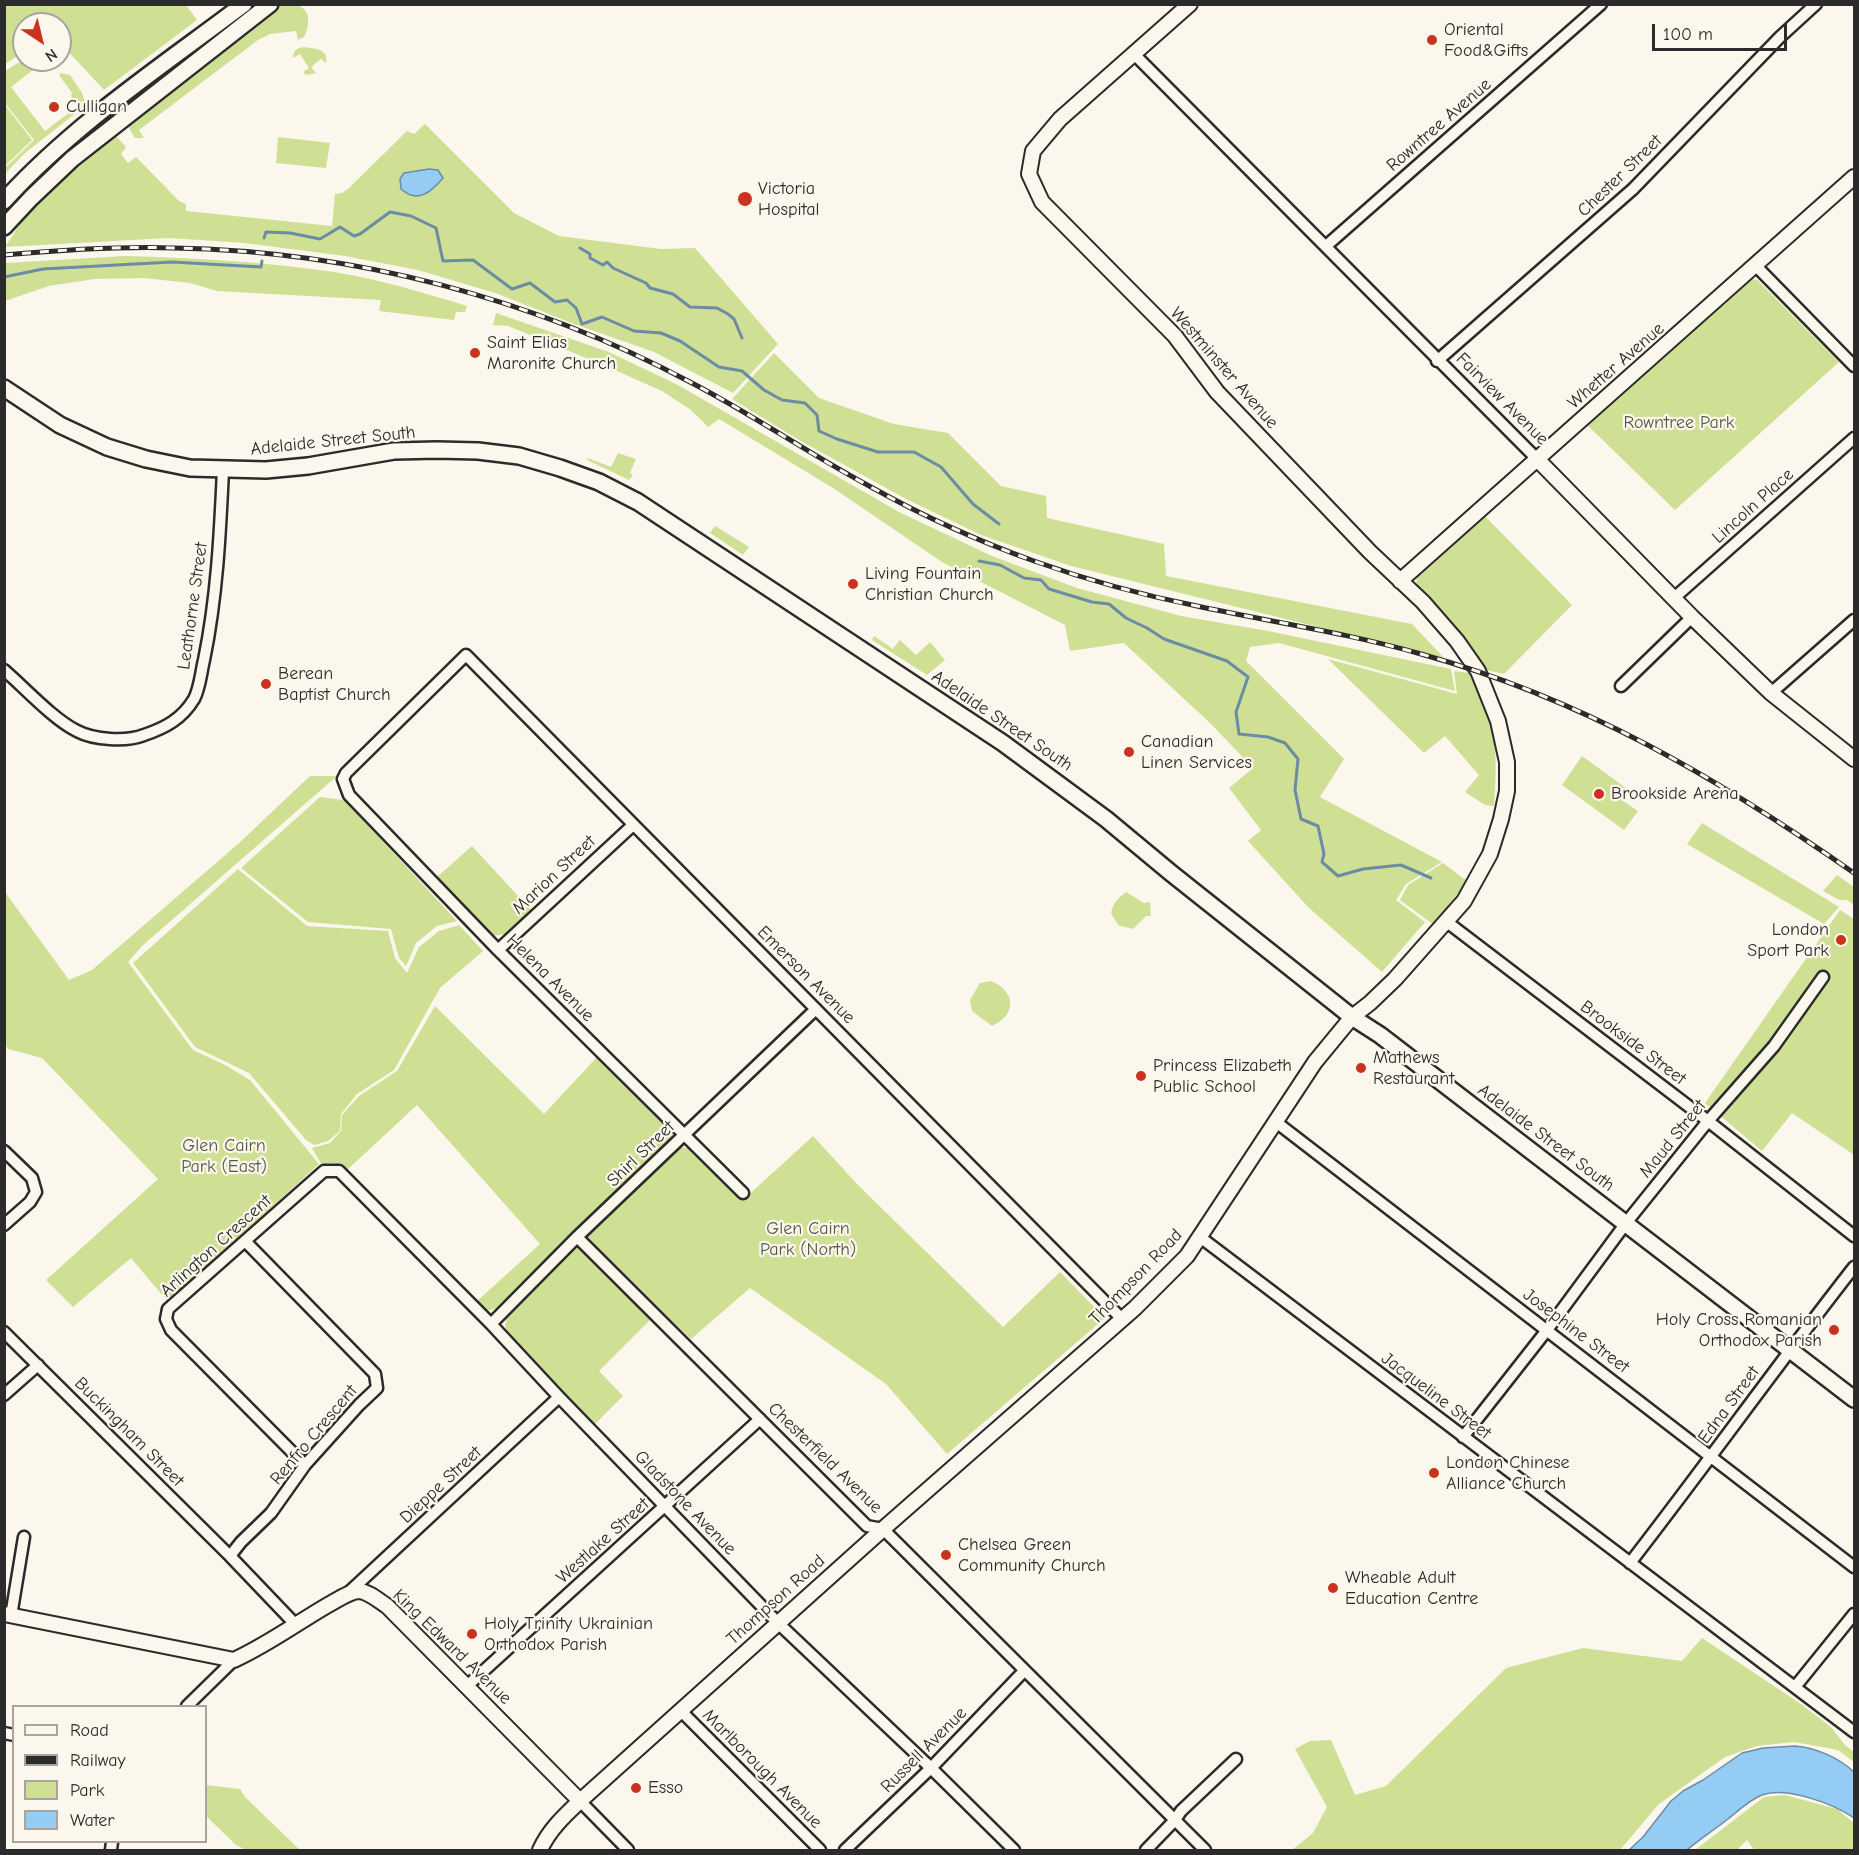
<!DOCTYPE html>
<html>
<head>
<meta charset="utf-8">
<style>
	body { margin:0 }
	#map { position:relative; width:1859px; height:1855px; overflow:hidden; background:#fbf7ec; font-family:"Comic Neue",sans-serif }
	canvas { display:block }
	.frame { position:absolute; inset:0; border:6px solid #2b2b2b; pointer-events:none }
	.legend { position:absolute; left:12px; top:1705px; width:195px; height:138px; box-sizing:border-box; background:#fbf7ec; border:2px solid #a8a59f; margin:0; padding:8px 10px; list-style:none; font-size:18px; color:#2b2b2b }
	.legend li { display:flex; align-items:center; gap:12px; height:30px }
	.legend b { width:30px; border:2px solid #a8a59f }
	.north { position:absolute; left:12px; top:12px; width:60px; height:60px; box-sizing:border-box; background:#fbf7ec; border:2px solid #a8a59f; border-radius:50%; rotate:145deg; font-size:16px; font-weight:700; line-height:24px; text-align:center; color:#2b2b2b }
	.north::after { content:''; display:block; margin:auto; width:21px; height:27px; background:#c8321e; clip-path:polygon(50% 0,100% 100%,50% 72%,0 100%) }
	.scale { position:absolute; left:1652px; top:24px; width:135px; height:27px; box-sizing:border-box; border:3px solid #2b2b2b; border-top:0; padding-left:8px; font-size:18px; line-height:21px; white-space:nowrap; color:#2b2b2b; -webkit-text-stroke:4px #fbf7ec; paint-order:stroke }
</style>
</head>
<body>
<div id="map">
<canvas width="1859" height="1855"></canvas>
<div class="frame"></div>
<ul class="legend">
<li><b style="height:8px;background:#fbf7ec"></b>Road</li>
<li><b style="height:8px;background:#2b2b2b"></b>Railway</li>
<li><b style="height:16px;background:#cfe095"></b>Park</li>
<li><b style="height:16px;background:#95ccf4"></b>Water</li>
</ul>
<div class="north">N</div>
<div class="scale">100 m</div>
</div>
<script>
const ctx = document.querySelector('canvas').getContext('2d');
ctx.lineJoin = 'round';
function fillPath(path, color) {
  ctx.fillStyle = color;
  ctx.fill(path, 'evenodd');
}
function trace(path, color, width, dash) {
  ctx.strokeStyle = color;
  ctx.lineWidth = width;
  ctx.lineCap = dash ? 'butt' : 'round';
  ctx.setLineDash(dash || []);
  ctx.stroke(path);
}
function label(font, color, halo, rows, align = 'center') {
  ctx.font = font + ' "Comic Neue",sans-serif';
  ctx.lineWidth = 4.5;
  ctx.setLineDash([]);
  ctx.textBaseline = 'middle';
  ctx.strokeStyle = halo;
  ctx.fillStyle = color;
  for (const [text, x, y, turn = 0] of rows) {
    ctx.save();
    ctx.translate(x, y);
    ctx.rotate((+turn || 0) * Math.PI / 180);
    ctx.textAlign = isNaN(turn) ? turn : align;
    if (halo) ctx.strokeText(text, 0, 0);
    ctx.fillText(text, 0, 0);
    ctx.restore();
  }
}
fillPath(new Path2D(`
	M5 4 186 5 197 20 104 90 66 49 60 53V24H24V52L5 64Z
	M279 4C285 5 294 3 299 6 312 11 309 28 304 37L298 40 296 31 270 34 258 40 139 130 144 138H135L129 128 130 123Z
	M303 47C313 48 330 49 326 63L321 59 311 67 316 73 306 75 303 72 309 68 300 54 293 58C293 50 296 49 303 47Z
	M24 59V60H56L58 63 47 70 42 63 11 87 45 131 78 106 71 96 72 93 59 75 61 73 70 75 82 93 86 105 25 153 5 174V168L34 140 5 103V71Z
	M5 105 32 140 5 166Z
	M425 124 514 213 559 236 661 249 695 248 778 344 733 393 654 352 574 324 498 294 418 270 345 256 244 243 169 238 5 247 33 204 106 138 117 137 126 147 121 154 128 163 136 157 179 201 186 204V211L332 226 335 194 342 193 349 188 407 131 414 134Z
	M278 137 330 143 326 168 276 163Z
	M125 256C195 258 265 262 334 272 379 279 424 293 467 306L465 312H456L454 320 379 311 381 300 217 291 190 283 144 278 94 279 49 286 5 301V263Z
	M1750 279 1757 280 1839 362 1675 510 1585 423Z
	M496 313 609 352 678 385 899 512 992 556 1077 588 1181 616 1268 631 1451 669 1455 691 1279 643 1250 647 1246 661 1344 759 1320 797 1442 862 1406 884 1396 900 1425 922 1382 972 1309 908 1248 841 1261 830 1229 788 1253 768 1211 724 1124 643 1070 651 1065 625 942 562 833 488 719 419 708 427 691 410 662 391 608 367 508 326 493 325Z
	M774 353 819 398 894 424 948 433 1001 486 1046 496 1047 518 1164 544 1166 576 1412 624 1444 658 1071 566 981 535 906 499 799 440 732 399Z
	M618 453 636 459 630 473 633 475 629 480 587 460 588 458 611 467Z
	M1484 515 1572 605 1504 674 1485 670 1465 640 1416 586 1417 577Z
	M715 526 749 547 743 555 710 533Z
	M874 636 893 649 900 640 916 655 930 642 945 660 927 675 872 640Z
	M1328 659 1457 694 1454 671 1469 673C1497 721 1498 752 1494 806L1485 805 1465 792 1479 775 1445 736 1424 753Z
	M1582 756 1626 788 1620 799 1638 811 1624 830 1562 785Z
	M310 776H337L142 946 128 962 193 1050 225 1065 250 1080 319 1164 168 1302 131 1258 73 1307 46 1280 158 1179 42 1058 8 1049 5 1043V892L69 980 92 970 238 844Z
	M320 797 344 800 457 921 437 926 416 943 406 966 399 958 391 929 308 922 241 868Z
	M1702 823 1839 907 1824 924 1687 844Z
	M472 846 531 910 505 934 492 936 437 877Z
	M1443 863 1467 881 1434 925 1400 900 1408 885Z
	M238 869 307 926 388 931 395 958 407 973 419 947 439 931 459 925 483 951 440 988 394 1070 357 1094 341 1114 340 1131 328 1141 314 1145 306 1140 249 1073 195 1047 133 963Z
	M1837 875 1854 887V905L1847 900H1839L1823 891Z
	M1126 892 1144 903 1150 902 1151 916H1146L1133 929 1118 925 1111 913C1113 903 1118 898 1126 892Z
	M1840 910 1854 919V1155L1792 1113 1762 1151 1705 1103Z
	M991 981C1016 991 1017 1015 992 1026L972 1011 970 1000 980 983Z
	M435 1006 544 1114 597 1057 670 1129 672 1137 644 1167 495 1309 486 1311 476 1302 540 1244 417 1105 346 1171 335 1163 322 1165 312 1148 330 1143 341 1131 342 1115 359 1096 397 1071Z
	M813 1136 858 1185 1003 1327 1060 1272 1105 1318 947 1454 886 1384 750 1288 691 1339 660 1310 599 1371 623 1396 595 1424 508 1334 505 1325 508 1315 679 1147 689 1148 743 1200Z
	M1702 1638 1801 1704 1831 1727 1845 1745 1854 1752V1762L1838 1750 1794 1742 1757 1746 1725 1757 1659 1804 1620 1850H1292L1313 1833 1327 1807 1295 1749 1310 1741 1331 1740 1355 1795 1386 1786 1506 1668 1583 1648 1682 1661Z
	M206 1785 240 1789 245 1797 300 1850H246L236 1845 206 1816Z
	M1785 1795 1837 1809 1854 1823V1850H1754L1747 1840 1737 1850H1695L1764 1797Z`), '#cfe095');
const water = new Path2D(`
	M429 169 438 170 443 178C431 192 418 204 401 189L400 179 404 173Z
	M1795 1746C1816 1748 1838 1757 1854 1772V1818C1834 1804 1786 1786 1762 1795 1749 1800 1738 1811 1728 1819 1714 1830 1700 1839 1687 1850H1629L1643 1837 1671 1801 1683 1791 1703 1780 1742 1753 1763 1748Z`);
fillPath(water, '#95ccf4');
trace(water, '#6b8ca4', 1.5);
trace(new Path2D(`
	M264 238 266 232 290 233 320 239 340 227 354 236 360 234 390 212 411 216 436 228 443 261 473 260 512 289 530 283 555 302 567 300 576 308 582 324 602 317 634 331 661 333 680 341 719 367 742 371 764 390 782 400 805 403 817 415 819 431 837 439 878 452H914L941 467 973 504 999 524
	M580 248 590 254V258L603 265 607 262 613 268 646 283 650 288 673 294 690 307 717 308 728 314 734 319 742 338
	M4 277 43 269 172 262 261 267 262 261
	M979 561 1000 565 1024 578 1041 580 1049 589 1092 602 1109 604 1126 618 1147 628 1164 639 1227 661 1248 677 1236 712 1239 734 1268 737 1285 743 1298 759 1295 790 1301 819 1318 826 1324 854 1322 862 1338 876 1363 869 1401 865 1431 878`), '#6b8ca4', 3);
const minor = new Path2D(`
	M1134 54 1537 459
	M1326 246 1601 4
	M1756 266 1854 366
	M1437 361 1633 189 1780 37 1816 4
	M1674 598 1854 438
	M4 670C25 688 53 719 77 731 94 740 126 742 144 735 165 728 182 719 194 699 200 688 201 672 204 660 217 597 220 534 223 470
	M1621 686 1692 617
	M1771 693 1854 620
	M1447 922 1708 1121 1854 1236
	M498 950 633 825
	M1276 1122 1854 1567
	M4 1151 32 1178 36 1192 30 1202 4 1225
	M743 1193 498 950 349 795 343 779 346 773 466 655 1122 1319
	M577 1237 867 1526 883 1529 1205 1850
	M1200 1237 1854 1732
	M245 1241 375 1374 377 1388 359 1405 305 1465 271 1513 241 1542 230 1556 295 1624
	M491 1324 577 1237 816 1009
	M4 1332 230 1556
	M4 1395 38 1365
	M1463 1437 1547 1330 1626 1223 1708 1121 1774 1046 1823 977
	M305 1465 171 1330 166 1319 168 1309 324 1171H339L491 1324 559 1397 778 1623 931 1768 1014 1850
	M1630 1563C1706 1465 1778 1364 1854 1267
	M348 1593 559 1397
	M11 1616 24 1537
	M467 1686 760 1419
	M1795 1687 1854 1614
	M187 1706 234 1660
	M680 1710 820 1850
	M4 1733 14 1735
	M580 1801 628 1850
	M111 1850 112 1842
	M845 1850 931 1768 1024 1671
	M1146 1850 1175 1820 1181 1811 1236 1759`);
const tertiary = new Path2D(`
	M1537 459 1692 617 1771 693 1854 759
	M1400 581 1854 177
	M4 1614 234 1660C267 1645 297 1623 328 1605 336 1601 348 1592 358 1591 368 1591 379 1601 387 1606L580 1801
	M540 1850C549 1830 564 1816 580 1801L883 1529 1094 1344 1135 1308 1187 1256 1315 1062 1352 1017 1370 1003 1395 979 1464 901 1490 854 1501 819 1507 791V762L1498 721 1478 671 1457 641 1423 602 1370 552 1217 392 1175 336 1042 202 1029 174 1033 151 1060 119 1190 4`);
const secondary = new Path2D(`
	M4 201C74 124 162 66 244 4
	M4 227 31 198 72 159 270 4
	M4 388 60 425 107 447 146 459 190 468 266 470 308 466 394 451 437 450 478 451 519 456 560 468 599 482 638 502 1003 743 1106 819 1171 873 1352 1017 1380 1035 1854 1399`);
trace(minor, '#2b2b2b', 15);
trace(tertiary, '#2b2b2b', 18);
trace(secondary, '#2b2b2b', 20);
trace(minor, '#fbf7ec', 10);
trace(tertiary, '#fbf7ec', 14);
trace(secondary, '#fbf7ec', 15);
const rail = new Path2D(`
	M4 255C61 250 117 246 174 248 353 251 532 298 690 382 752 414 809 454 871 487 923 516 978 541 1034 561 1087 580 1142 595 1197 606 1272 622 1347 633 1421 654 1583 699 1718 778 1854 873`);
trace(rail, '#2b2b2b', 5);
trace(rail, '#fbf7ec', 3, [9]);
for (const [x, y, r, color] of [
	[1432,40,6,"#c8321e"],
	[54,107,6,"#c8321e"],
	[745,199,8,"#c8321e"],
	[475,353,6,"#c8321e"],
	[853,584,6,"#c8321e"],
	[266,684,6,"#c8321e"],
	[1129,752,6,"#c8321e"],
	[1599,794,6,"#c8321e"],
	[1841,940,6,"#c8321e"],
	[1361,1068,6,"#c8321e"],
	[1141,1076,6,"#c8321e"],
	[1834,1330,6,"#c8321e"],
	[1434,1473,6,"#c8321e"],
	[946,1555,6,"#c8321e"],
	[1333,1588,6,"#c8321e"],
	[472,1634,6,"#c8321e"],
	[636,1788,6,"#c8321e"]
]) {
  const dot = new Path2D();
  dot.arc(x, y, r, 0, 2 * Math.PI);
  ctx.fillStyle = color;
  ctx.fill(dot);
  trace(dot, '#fbf7ec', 2);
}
label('18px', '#2b2b2b', '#fbf7ec', [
	["Oriental",1444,30],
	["Food&Gifts",1444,51],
	["Culligan",66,107],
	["Victoria",758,189],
	["Hospital",758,210],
	["Saint Elias",487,343],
	["Maronite Church",487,364],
	["Living Fountain",865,574],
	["Christian Church",865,595],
	["Berean",278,674],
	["Baptist Church",278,695],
	["Canadian",1141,742],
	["Linen Services",1141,763],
	["Brookside Arena",1611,794],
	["London",1829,930,"right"],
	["Sport Park",1829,951,"right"],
	["Mathews",1373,1058],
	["Restaurant",1373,1079],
	["Princess Elizabeth",1153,1066],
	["Public School",1153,1087],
	["Holy Cross Romanian",1822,1320,"right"],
	["Orthodox Parish",1822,1341,"right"],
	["London Chinese",1446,1463],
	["Alliance Church",1446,1484],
	["Chelsea Green",958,1545],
	["Community Church",958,1566],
	["Wheable Adult",1345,1578],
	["Education Centre",1345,1599],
	["Holy Trinity Ukrainian",484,1624],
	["Orthodox Parish",484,1645],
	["Esso",648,1788]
], 'left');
label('18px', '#2b2b2b', '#fbf7ec', [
	["Rowntree Avenue",1439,125,-41],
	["Chester Street",1620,176,-44],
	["Whetter Avenue",1616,366,-41],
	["Westminster Avenue",1224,368,49],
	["Fairview Avenue",1502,399,45],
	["Adelaide Street South",333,441,-6],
	["Lincoln Place",1753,506,-42],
	["Leathorne Street",193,606,-82],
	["Adelaide Street South",1002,721,34],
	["Marion Street",554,875,-43],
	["Emerson Avenue",806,975,45],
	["Helena Avenue",550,978,45],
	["Brookside Street",1633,1043,37],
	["Adelaide Street South",1546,1138,37],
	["Maud Street",1673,1139,-51],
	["Shirl Street",641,1154,-44],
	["Arlington Crescent",216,1246,-42],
	["Thompson Road",1136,1277,-46],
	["Josephine Street",1576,1331,37],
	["Jacqueline Street",1436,1396,37],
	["Edna Street",1729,1405,-54],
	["Buckingham Street",129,1432,45],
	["Renfro Crescent",314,1435,-50],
	["Chesterfield Avenue",825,1458,44],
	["Dieppe Street",441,1485,-43],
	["Gladstone Avenue",685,1503,46],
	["Westlake Street",603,1541,-42],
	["Thompson Road",776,1600,-42],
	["King Edward Avenue",452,1647,44],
	["Russell Avenue",924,1750,-45],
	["Marlborough Avenue",762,1769,45]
]);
label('18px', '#545846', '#fbf7ec', [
	["Rowntree Park",1679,423],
	["Glen Cairn",224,1146],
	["Park (East)",224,1167],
	["Glen Cairn",808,1229],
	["Park (North)",808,1250]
]);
</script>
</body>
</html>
